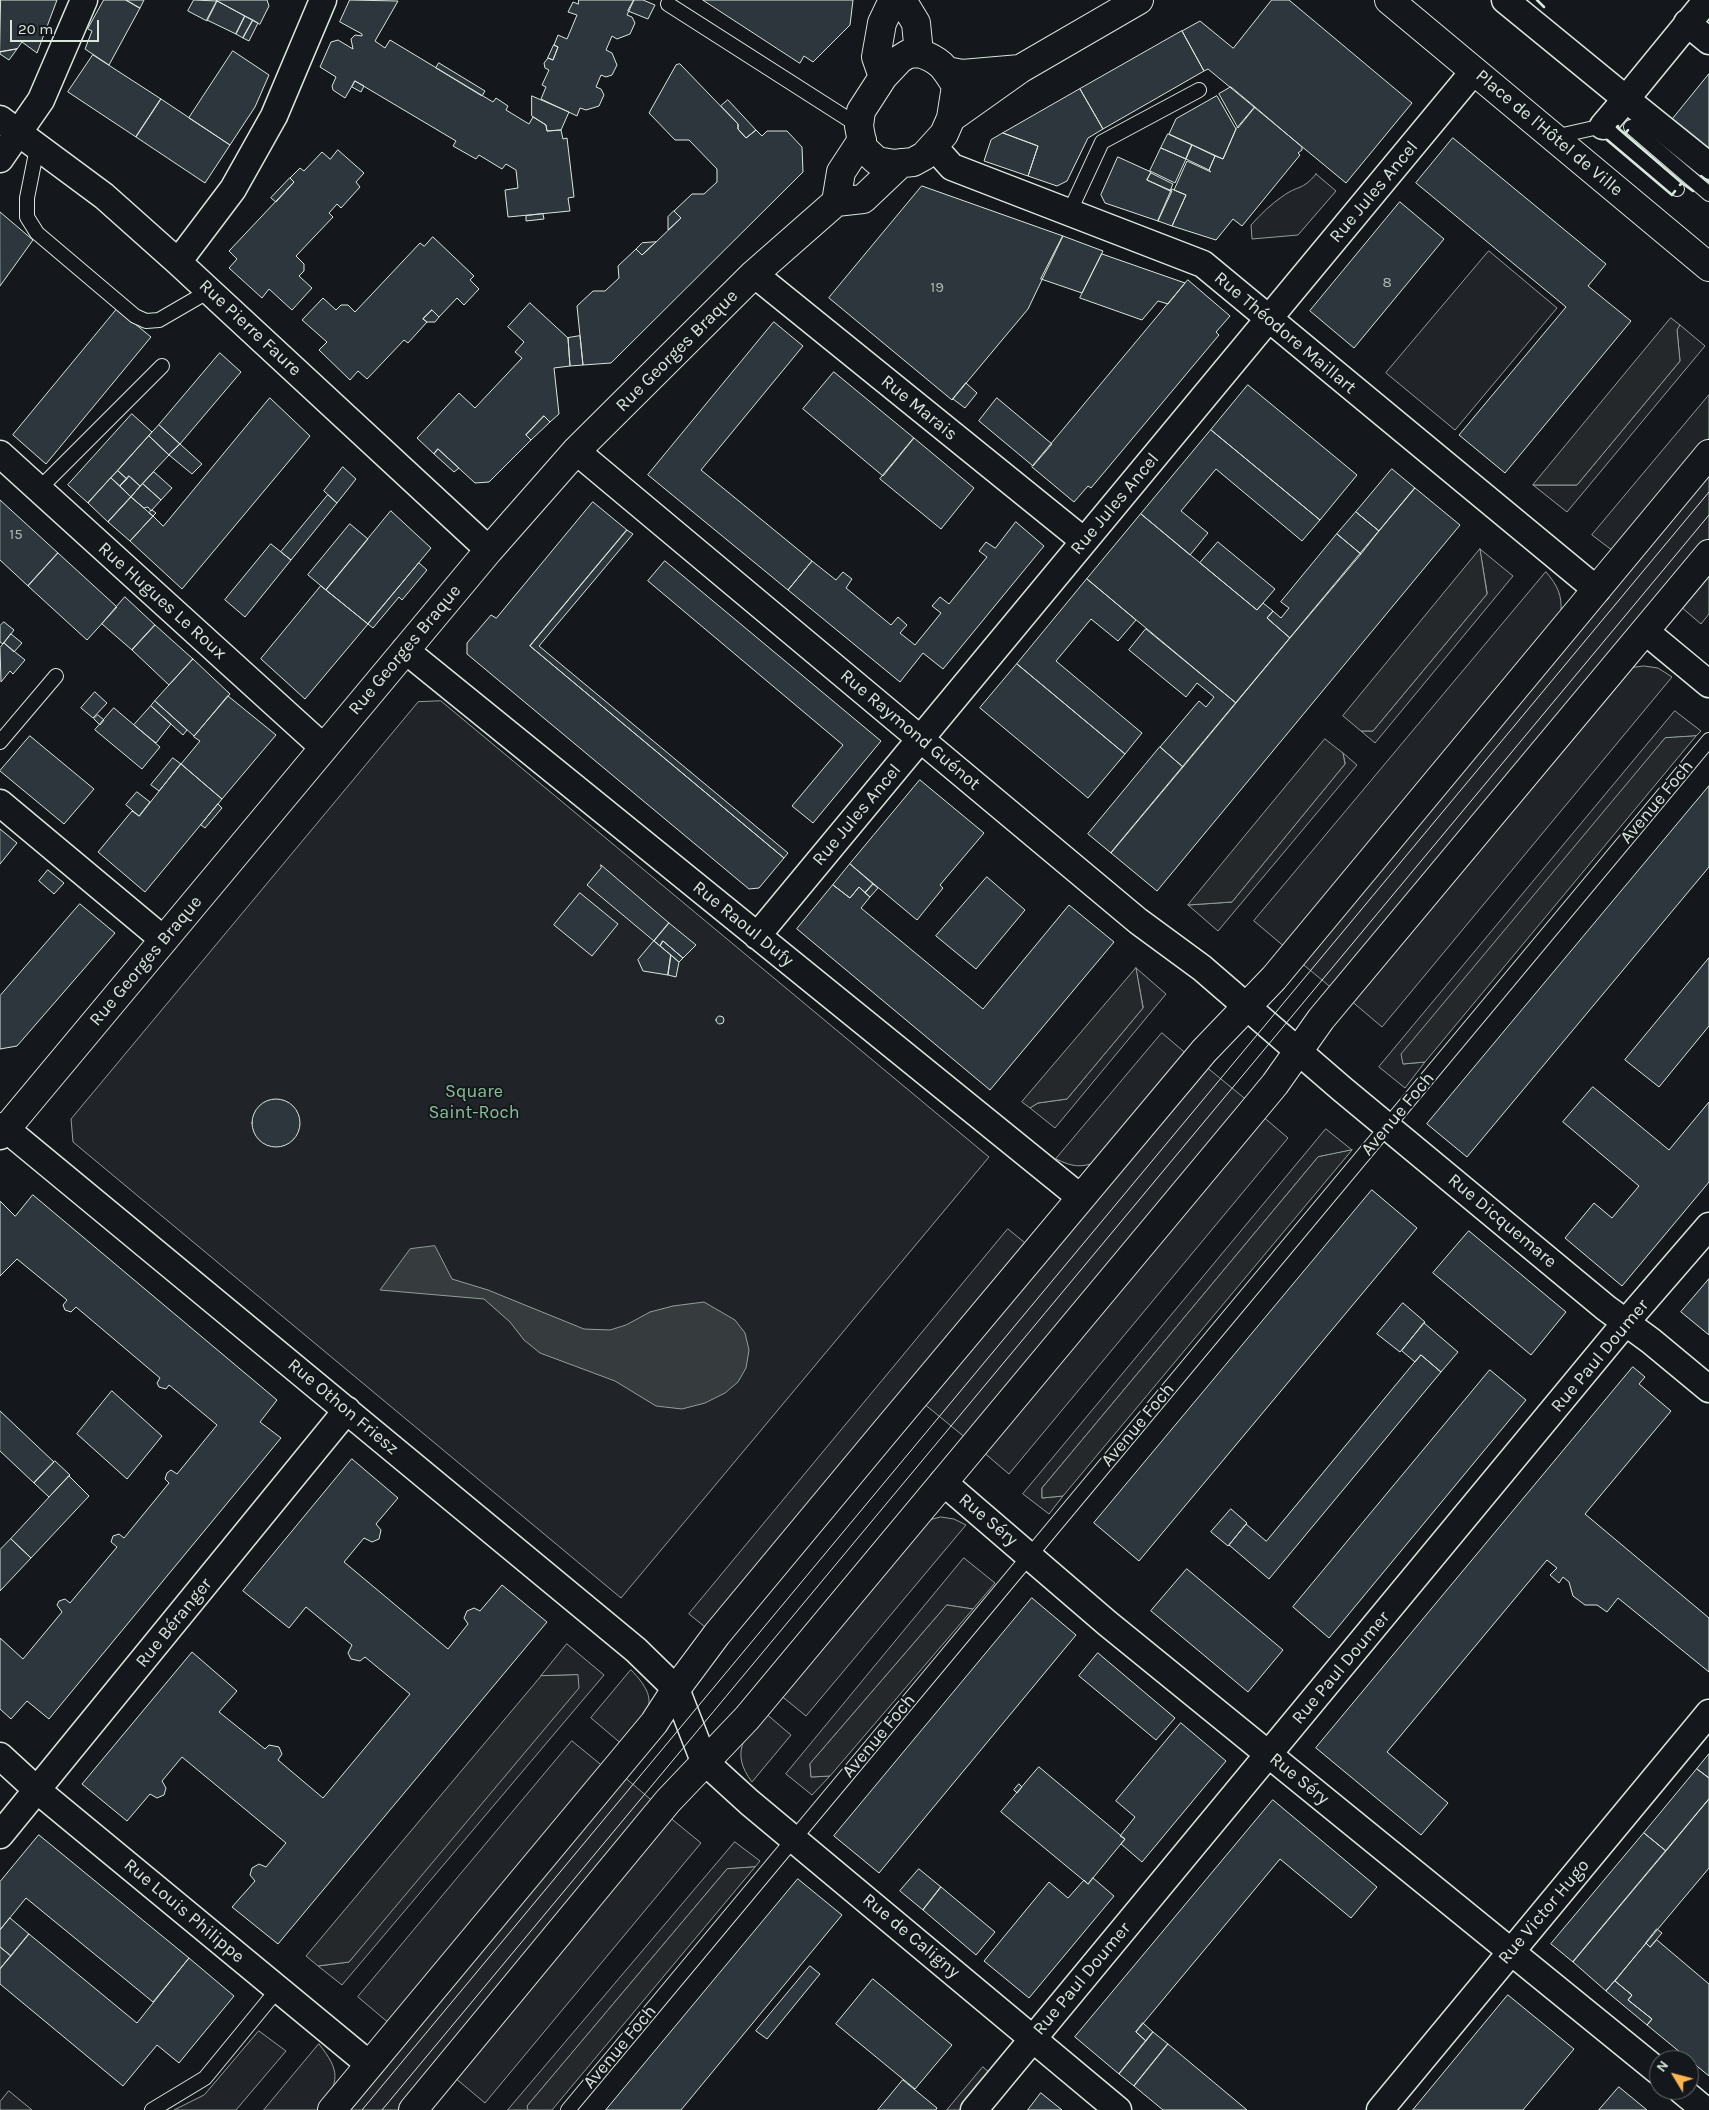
<!DOCTYPE html>
<html>
<head>
<meta charset="utf-8">
<style>
	body { margin:0 }
	#map { position:relative; width:1709px; height:2110px; overflow:hidden; background:#14181c; font-family:Karla,sans-serif }
	canvas { display:block }
	.north { position:absolute; left:1649px; top:2050px; width:50px; height:50px; box-sizing:border-box; background:#14181c; border:1px solid #626a69; border-radius:50%; rotate:307deg; font-size:14px; font-weight:700; line-height:20px; text-align:center; color:#d8e6dc }
	.north::after { content:''; display:block; margin:auto; width:18px; height:22px; background:#ffb74d; clip-path:polygon(50% 0,100% 100%,50% 72%,0 100%) }
	.scale { position:absolute; left:10px; top:20px; width:89px; height:22px; box-sizing:border-box; border:2px solid #d8e6dc; border-top:0; padding-left:6px; font-size:15px; line-height:18px; white-space:nowrap; color:#d8e6dc; -webkit-text-stroke:4px #14181c; paint-order:stroke }
</style>
</head>
<body>
<div id="map">
<canvas width="1709" height="2110"></canvas>
<div class="north">N</div>
<div class="scale">20 m</div>
</div>
<script>
const ctx = document.querySelector('canvas').getContext('2d');
ctx.lineJoin = 'round';
function fillPath(path, color) {
  ctx.fillStyle = color;
  ctx.fill(path, 'evenodd');
}
function trace(path, color, width, dash) {
  ctx.strokeStyle = color;
  ctx.lineWidth = width;
  ctx.lineCap = dash ? 'butt' : 'round';
  ctx.setLineDash(dash || []);
  ctx.stroke(path);
}
function label(font, color, halo, rows, align = 'center') {
  ctx.font = font + ' Karla,sans-serif';
  ctx.lineWidth = 4;
  ctx.setLineDash([]);
  ctx.textBaseline = 'middle';
  ctx.strokeStyle = halo;
  ctx.fillStyle = color;
  for (const [text, x, y, turn = 0] of rows) {
    ctx.save();
    ctx.translate(x, y);
    ctx.rotate((+turn || 0) * Math.PI / 180);
    ctx.textAlign = isNaN(turn) ? turn : align;
    if (halo) ctx.strokeText(text, 0, 0);
    ctx.fillText(text, 0, 0);
    ctx.restore();
  }
}
const green = new Path2D(`
	M1316 174 1336 191 1298 235 1252 239 1251 225C1261 214 1271 204 1283 196 1298 185 1302 191 1316 174Z
	M1489 251 1557 308 1455 430 1386 373Z
	M1680 325 1705 346 1567 512 1533 485H1577L1680 361 1677 330Z
	M1709 395V438L1691 463 1613 551 1592 535Z
	M1709 469V539L1334 990 1299 961Z
	M1480 549 1513 576 1375 743 1361 731H1373L1487 594Z
	M1709 567V614L1701 624 1680 606Z
	M1546 572C1558 586 1562 595 1561 613L1286 948 1254 921Z
	M1644 666 1658 668 1672 677 1382 1027 1349 999 1630 668Z
	M441 701 989 1157 621 1598 73 1142 71 1119 418 702Z
	M1675 711 1701 731 1696 736 1665 738 1403 1064 1425 1062 1405 1088 1379 1067Z
	M1343 753 1357 765 1218 931 1188 905 1232 902 1345 764Z
	M1136 968 1166 994 1055 1128 1030 1108 1038 1103 1067 1099 1143 1008Z
	M1162 1033 1189 1056 1097 1162C1080 1168 1073 1167 1056 1159Z
	M1204 1065 1249 1102 967 1439 923 1403Z
	M1261 1115 1288 1138 1009 1474 982 1451Z
	M1326 1129 1352 1150 1318 1157 1042 1488V1498L1063 1496 1049 1514 1023 1494Z
	M1008 1229 1030 1247 710 1631 689 1614Z
	M941 1517 954 1519 966 1525 806 1716 779 1694 926 1521Z
	M964 1558 995 1583 973 1609 947 1605 810 1764 811 1777 830 1776 812 1795 786 1774Z
	M567 1644 604 1675 342 1985 318 1966 349 1962 578 1675 541 1676Z
	M631 1670C664 1703 646 1714 624 1746L591 1718Z
	M764 1712 791 1735 752 1782C730 1753 744 1736 764 1712Z
	M572 1741 605 1768 390 2024 358 1997Z
	M622 1775 656 1804 401 2110H343Z
	M668 1816 701 1843 485 2103 454 2077Z
	M735 1842 760 1861 755 1867 727 1869 528 2105V2110H508Z
	M259 2031 286 2051 236 2110H174L204 2095Z
	M319 2044C341 2072 339 2080 321 2110H264Z
	M9 2091 32 2110H0V2102Z`);
fillPath(green, '#202428');
trace(green, '#939e99', 1);
const parking = new Path2D(`
	M1671 318 1680 325 1677 330 1680 361 1577 485H1533Z
	M1480 549 1487 594 1373 731H1361L1343 716Z
	M1696 736 1425 1062 1403 1064 1401 1054 1665 738Z
	M1325 739 1343 753 1345 764 1232 902 1188 905Z
	M1136 968 1143 1008 1067 1099 1038 1103 1030 1108 1022 1102Z
	M1352 1150 1063 1496 1042 1498V1488L1318 1157Z
	M947 1605 973 1609 830 1776 811 1777 810 1764Z
	M578 1675 579 1688 349 1962 318 1966 306 1956 541 1676Z
	M755 1867 552 2110H528L527 2106 727 1869Z
	M983 2067 990 2073 959 2110H947Z`);
fillPath(parking, '#24282b');
trace(parking, '#939e99', 1);
const water = new Path2D(`
	M435 1246 452 1279 488 1290 584 1329 610 1330 626 1325 650 1312 673 1306 704 1302 735 1320 745 1333 749 1350 746 1368 738 1382 725 1393 705 1403 682 1409 656 1406 615 1381 540 1353 524 1340 510 1322 484 1299 380 1290 410 1249Z`);
fillPath(water, '#363b3e');
trace(water, '#939e99', 1);
const building = new Path2D(`
	M1 0H57L37 53 22 42 17 49 0 52Z
	M104 0H126L140 8 109 65 85 49 92 31 88 29Z
	M126 0H144L140 8Z
	M194 0 217 1 207 21 188 11Z
	M216 0H267L269 6 260 24Z
	M350 0 398 1 375 41 385 48 390 40 493 102 496 98 508 106 506 110 529 124 533 117 546 125 547 131 561 130 563 139 567 138 574 197 568 198 570 211 508 217 505 190 518 188 516 170 506 164 502 169 479 155 476 159 453 146 456 141 355 81 345 98 333 90 332 86 336 77 320 67 331 42 338 40 353 49 351 39 355 35 362 36V34L340 22Z
	M579 0H634L627 15 632 17 635 23 630 34 617 39 612 36 606 50 612 53 617 65 612 75 606 77 601 75 596 87 601 89 604 95 599 106 586 110 580 108 577 116 541 99 546 87 542 85 549 70 545 68 544 63 548 58 553 60 558 47 554 45 558 35 567 39 577 15 568 12 573 2 578 4Z
	M634 0H643L655 5 648 19 628 11Z
	M703 0H853L850 25 813 62 804 56 800 63Z
	M1272 0H1289L1412 103 1346 183 1208 69 1204 71 1182 31 1200 21 1233 48Z
	M217 1 245 16 236 34 207 20Z
	M245 16 253 20 243 38 236 34Z
	M253 20 258 23 249 41 243 38Z
	M1182 31 1204 71 1103 129 1080 89Z
	M554 45 558 47 553 60 548 58Z
	M17 49 9 60 0 54V52Z
	M233 51 269 75 255 107 230 145 189 118Z
	M93 55 161 99 136 137 68 92Z
	M439 63 485 91 482 96 436 68Z
	M680 64 738 124V129L746 138 756 130 762 136 767 131H787L802 147 803 172 611 363 583 365 577 306 593 291H605L619 278 618 266 636 249 642 255 656 242 681 218 674 211 692 194H704L717 182V169L689 140H675L649 113 676 65Z
	M1709 74V153L1671 121Z
	M355 81 364 86 361 92 352 87Z
	M1231 87 1255 107 1238 128 1219 94Z
	M1080 89 1103 129 1088 138 1067 181 1057 186 1028 176 1038 146 1003 133Z
	M532 96 569 112 561 130 547 131 546 125 532 116Z
	M1217 96 1236 129 1223 159 1169 134 1176 119Z
	M161 99 230 145 205 183 136 137Z
	M728 100 756 130 746 138 738 129V124L721 106Z
	M1255 107 1302 147V150L1298 153 1300 155 1242 226 1233 219 1216 240 1172 226 1186 195 1174 190 1187 161 1211 172 1209 170 1215 156 1223 159 1236 129Z
	M1003 133 1038 146 1028 176 984 161 991 140Z
	M1168 134 1192 145 1186 159 1161 148Z
	M1453 138 1606 264 1588 286 1631 321 1505 473 1459 435 1566 307 1416 183Z
	M1192 145 1215 156 1209 170 1186 159Z
	M1161 148 1186 159 1175 183 1150 171Z
	M338 150 364 173 356 182 360 187 341 208 337 204 329 213 333 217 296 256 304 264V271L299 276 312 288 292 310 269 289 262 298 229 268 237 259 229 251 294 182 290 178 300 168 304 171 322 152 330 159Z
	M1118 157 1151 172 1147 180 1172 191 1158 221 1105 203 1101 195Z
	M1151 173 1173 184 1170 191 1147 180Z
	M290 178 294 182 276 202 271 198Z
	M922 186 1063 236 1028 309 952 400 829 298Z
	M1172 189 1186 195 1172 226 1158 221Z
	M1400 202 1444 239 1354 348 1310 311Z
	M674 211 681 218 668 230V217Z
	M0 212 33 240 0 286Z
	M543 214 544 219 526 221V216Z
	M1063 236 1103 251 1082 293 1041 279Z
	M433 237 474 276 470 280 479 289 464 305 457 298 439 317 432 310 423 319 427 322 408 343 404 340 367 379 358 371 350 380 319 350 327 342 302 320 323 298 336 310 341 305H348L355 312 420 243 424 246Z
	M656 242 642 255 636 249 642 243Z
	M1102 254 1185 283 1168 304 1158 301 1142 320 1080 298Z
	M1188 280 1230 316 1216 332 1219 335 1091 488 1088 486 1074 502 1032 467Z
	M530 303 568 338 570 366 554 368 559 414 550 422 544 416 526 435 531 440 489 482 475 483 438 449 434 454 417 438 459 393 475 408 522 358 515 352 524 342 508 327Z
	M117 309 151 337 46 464 13 435Z
	M432 310 439 317 435 322H427L423 319Z
	M774 322 803 346 701 470 812 561 788 590 648 475Z
	M580 336 583 365 570 366 568 338Z
	M220 353 241 372 180 444 159 425Z
	M834 372 914 438 883 476 803 409Z
	M966 383 977 393 965 408 953 399Z
	M1248 385 1357 475 1320 520 1211 430Z
	M270 398 310 436 182 589 130 541 153 516 163 526Z
	M997 398 1052 444 1033 466 979 421Z
	M132 414 152 432 88 503 68 485Z
	M544 416 550 422 531 440 526 435Z
	M159 425 180 444 169 455 149 436Z
	M1211 430 1320 520 1302 541 1216 469 1181 511 1208 533 1190 555 1141 514Z
	M149 436 169 455 140 486 129 476 127 479 118 471Z
	M914 438 974 488 941 529 880 479Z
	M180 444 202 464 192 474 169 455Z
	M438 449 459 468 454 472 434 454Z
	M343 467 356 479 337 503 324 491Z
	M1392 469 1415 488 1379 531 1356 512Z
	M118 471 127 479 120 486 111 478Z
	M154 472 172 488 161 500 143 484Z
	M129 476 140 486 131 497 120 486Z
	M111 478 131 497 108 522 88 503Z
	M143 484 161 500 151 511 148 507 144 508 131 497Z
	M1415 488 1460 525 1157 891 1111 853Z
	M328 495 337 503 291 560 281 552Z
	M131 497 153 516 130 541 108 522Z
	M0 500 58 553 28 586 0 560Z
	M593 502 627 530 530 646 784 858 759 888 749 889 467 654V643L491 615 496 618Z
	M152 510 156 513 153 516 149 513Z
	M391 511 431 548 368 624 326 590Z
	M1356 512 1379 531 1361 554 1337 534Z
	M1141 514 1257 610 1263 603 1273 611 1267 618 1290 638 1236 703 1087 579Z
	M1016 522 1044 546 943 669 923 653 900 682 788 590 812 561 836 580 843 572 852 579 846 588 891 625 898 617 907 625 900 633 915 645 941 613 932 606 940 597 949 604 987 557 979 551 986 542 995 548Z
	M350 524 368 539 326 590 308 575Z
	M627 530 633 534 539 646 788 853 784 858 530 646Z
	M1337 534 1361 554 1290 638 1267 618 1273 611 1281 618 1289 608 1281 602Z
	M1218 542 1275 589 1257 610 1200 563Z
	M271 544 291 560 245 617 225 600Z
	M58 553 117 607 87 640 28 586Z
	M665 561 881 741 813 823 792 806 843 745 648 581Z
	M419 563 427 570 402 600 399 597 373 628 368 624Z
	M1087 579 1136 620 1118 641 1091 619 1056 661 1142 733 1125 754 1017 664Z
	M321 586 368 624 305 699 261 659Z
	M125 597 155 625 132 650 102 624Z
	M4 622 14 630 3 644 0 642V626Z
	M155 625 193 659 169 685 132 650Z
	M1146 629 1236 703 1183 767 1160 747 1199 701 1206 707 1214 697 1197 683 1186 697 1129 650Z
	M11 634 22 643 14 652 4 643Z
	M4 643 25 660 13 674 10 671 1 682 0 648Z
	M193 659 230 694 194 736 155 701Z
	M1017 664 1125 754 1088 798 980 708Z
	M95 692 107 703 93 718 81 708Z
	M228 696 276 735 222 799 181 764 200 741 194 737Z
	M155 701 187 730 183 735 151 706Z
	M151 706 171 724 156 743 134 725Z
	M114 708 160 747 142 769 95 730Z
	M98 715 104 720 100 725 94 719Z
	M30 736 94 789 64 824 0 771Z
	M1160 747 1183 767 1111 853 1088 834Z
	M173 758 181 764 159 791 151 785Z
	M181 764 222 799 145 892 98 852 132 811 139 816Z
	M920 780 984 833 940 885 943 888 917 920 850 864Z
	M1709 786V867L1467 1157 1427 1124Z
	M137 792 150 802 139 816 126 805Z
	M218 804 222 808 205 828 201 825Z
	M0 829 17 843 0 864Z
	M850 864 873 884 865 893 859 887 850 898 833 885Z
	M601 865 669 923 654 941 587 885 601 868Z
	M48 870 64 883 54 894 39 881Z
	M987 877 1025 910 976 969 936 936Z
	M873 884 878 888 870 897 865 893Z
	M833 885 850 898 859 887 870 897 861 908 983 1009 1069 905 1114 942 990 1090 797 929Z
	M580 893 618 924 592 956 554 925Z
	M80 904 115 933 17 1046 0 1049V996Z
	M669 923 696 945 683 958 663 941 660 946 654 941Z
	M654 941 671 955 668 975 643 971 638 960Z
	M663 941 683 958 679 962 660 946Z
	M671 955 679 962 676 977 668 975Z
	M1709 958V1026L1659 1087 1625 1060Z
	M716 1020a4 4 0 1 1 8 0a4 4 0 1 1-8 0Z
	M1593 1087 1669 1150 1709 1102V1182L1622 1286 1565 1238 1594 1203 1612 1218 1639 1186 1563 1122Z
	M252 1123a24 24 0 1 1 48 0a24 24 0 1 1-48 0Z
	M1372 1190 1417 1228 1139 1561 1094 1523Z
	M33 1195 277 1400 260 1422 281 1438 49 1719 27 1701 11 1719 0 1709V1638L23 1659 62 1612 57 1605 59 1601 65 1599 70 1603 117 1547 111 1542 113 1536 119 1534 124 1538 169 1483 165 1479 167 1473 171 1470 177 1474 217 1425 169 1385 166 1389 159 1387 157 1383 160 1378 76 1307 71 1312 65 1310 63 1305 67 1300 17 1259 0 1276V1201L15 1216Z
	M1469 1231 1566 1312 1531 1355 1433 1273Z
	M1709 1279V1335L1681 1312Z
	M1403 1303 1425 1322 1400 1352 1377 1334Z
	M1424 1323 1458 1352 1441 1372 1421 1355 1415 1362 1402 1351Z
	M1421 1355 1441 1372 1269 1579 1229 1545 1246 1524 1266 1541Z
	M1633 1367 1645 1377 1639 1384 1671 1411 1585 1514 1709 1618V1672L1618 1598 1607 1612 1597 1605H1585L1573 1596 1569 1582 1563 1577 1559 1583 1550 1575 1557 1568 1547 1560 1387 1752 1448 1803 1421 1835 1316 1748Z
	M1490 1370 1526 1400 1329 1638 1293 1607Z
	M112 1391 162 1436 127 1479 77 1434Z
	M0 1411 54 1462 34 1483 0 1451Z
	M352 1459 398 1498 376 1524 381 1530 379 1539 372 1542 364 1538 344 1562 448 1649 468 1624 464 1618 467 1611 474 1608 480 1611 502 1585 547 1622 278 1944 232 1907 255 1881 250 1875 252 1868 259 1864 266 1867 286 1843 182 1757 162 1781 166 1788 164 1795 157 1798 150 1794 127 1821 82 1784 192 1652 237 1691 219 1712 265 1749 269 1745 279 1747 282 1754 278 1760 323 1798 410 1694 365 1657 360 1661 351 1659 348 1653 352 1645 306 1607 289 1628 243 1591Z
	M55 1461 70 1475 49 1497 34 1483Z
	M69 1476 89 1496 31 1558 11 1539Z
	M1231 1509 1247 1523 1228 1546 1211 1532Z
	M11 1539 31 1558 0 1591V1550Z
	M1187 1569 1283 1650 1248 1692 1151 1611Z
	M1032 1598 1076 1635 879 1873 834 1836Z
	M1098 1653 1175 1718 1156 1740 1079 1676Z
	M1181 1723 1226 1761 1142 1862 1121 1844 1125 1839 1120 1836 1135 1817 1116 1801Z
	M1709 1754V1778L1697 1769Z
	M1039 1767 1125 1839 1088 1884 1001 1812Z
	M1697 1769 1709 1778V1799L1666 1851 1644 1833Z
	M1019 1784 1022 1787 1017 1793 1014 1790Z
	M1709 1799V1868L1606 1991 1573 1962Z
	M1273 1800 1377 1887 1351 1918 1280 1859 1136 2032 1146 2041 1119 2074 1075 2037Z
	M1644 1833 1666 1851 1573 1962 1551 1944Z
	M39 1835 189 1958 153 2002 26 1898 0 1930V1882Z
	M919 1869 941 1887 923 1910 900 1891Z
	M1093 1878 1114 1896 1029 1998 984 1961 1049 1882 1068 1898 1084 1880 1088 1884Z
	M798 1879 842 1915 681 2110H606Z
	M941 1887 995 1932 976 1955 923 1910Z
	M10 1918 29 1934 11 1956 0 1947V1930Z
	M1657 1929 1662 1933 1650 1947 1646 1943Z
	M29 1934 137 2023 189 1958 234 1996 179 2063 157 2045 123 2086 0 1984V1969Z
	M1657 1940 1709 1984V2076L1647 2025 1652 2019 1628 2000 1632 1995 1615 1981 1646 1943 1650 1947Z
	M0 1947 11 1956 0 1969Z
	M810 1966 820 1974 767 2039 756 2031Z
	M873 1979 952 2045 915 2089 836 2024Z
	M1615 1981 1632 1995 1628 2000 1652 2019 1647 2025 1606 1991Z
	M1508 1995 1574 2049 1523 2110H1413Z
	M1143 2023 1153 2032 1146 2041 1136 2032Z
	M1153 2032 1168 2044 1134 2086 1119 2074Z
	M1168 2044 1247 2110H1163L1134 2086Z
	M903 2080 937 2108 936 2110H878Z
	M1619 2087 1647 2110H1599Z
	M1041 2093 1062 2110H1028Z`);
fillPath(building, '#2c363c');
trace(building, '#d8e6dc', 1);
const lane = new Path2D(`
	M668 4 859 126
	M1631 127 1709 194
	M1554 137 1603 126 1677 189
	M37 148 27 198V217L37 233 135 316 146 321 159 320 209 291
	M1069 213 1102 142 1199 90
	M39 489 162 366
	M0 742 56 676
	M152 2110 205 2078 278 1989
	M568 2110 1709 740`);
const street = new Path2D(`
	M1505 0 1626 99 1603 126
	M1707 0 1626 99 1709 166
	M1687 23 1709 41
	M0 119 104 196 178 262 489 550
	M933 146 952 167 1203 264 1597 590
	M0 159 41 100 84 0
	M178 262 233 189 274 116 323 0
	M754 274 1084 541
	M576 451 1138 921 1202 968 1342 1089 1606 1308 1651 1341 1709 1389
	M0 454 324 748
	M1645 631 1709 684
	M405 650 1081 1198
	M0 803 164 940
	M757 936 1474 71
	M0 1136 6 1129 636 1650 676 1689 704 1761 749 1802 1118 2110
	M943 1482 1107 1623 1659 2072
	M0 1756 37 1790 370 2065
	M0 1835 347 1410
	M1681 2090 1705 2110
	M974 2110 1626 1322 1709 1226
	M1380 2110 1709 1713`);
const secondary = new Path2D(`
	M902 0 916 23 919 53
	M1389 0 1709 267
	M919 53C941 60 945 68 956 86L951 118 944 134 924 156 913 162 894 164 877 161 863 148 859 126 861 111 883 77 900 59 908 54Z
	M947 71 962 74 1020 69
	M883 77 876 57 882 23 893 0
	M951 118 1020 69 1139 0
	M836 202 841 172 862 140
	M0 1127 6 1129 489 550 576 451 754 274 836 202 863 199 901 163
	M332 2110 654 1723 676 1689 717 1634 884 1433 1204 1051 1274 978 1709 454
	M413 2110 668 1801 747 1718 1251 1113 1275 1084 1321 1019 1709 554`);
trace(lane, '#d8e6dc', 16);
trace(street, '#d8e6dc', 29);
trace(secondary, '#d8e6dc', 30);
trace(lane, '#14181c', 14);
trace(street, '#14181c', 26);
trace(secondary, '#14181c', 28);
trace(new Path2D(`
	M362 2110 1709 492
	M382 2110 1709 515`), '#d8e6dc', 1);
trace(new Path2D(`
	M1537 0 1544 7
	M1618 126 1617 127 1625 134 1628 130
	M1625 134 1682 183
	M1607 140 1672 195 1675 191
	M1701 176 1709 182
	M1680 185 1682 183 1693 191`), '#d8e6dc', 2.5);
label('15px', '#adbab4', null, [
	["8",1387,283],
	["19",937,288],
	["15",16,535]
]);
label('18px', '#d8e6dc', '#14181c', [
	["Place de l'Hôtel de Ville",1549,133,40],
	["Rue Jules Ancel",1374,192,-50],
	["Rue Pierre Faure",250,328,43],
	["Rue Théodore Maillart",1285,333,40],
	["Rue Georges Braque",677,351,-45],
	["Rue Marais",919,408,39],
	["Rue Jules Ancel",1115,504,-50],
	["Rue Hugues Le Roux",162,601,42],
	["Rue Georges Braque",405,650,-50],
	["Rue Raymond Guénot",910,730,40],
	["Avenue Foch",1657,802,-50],
	["Rue Jules Ancel",857,815,-50],
	["Rue Raoul Dufy",743,924,39],
	["Rue Georges Braque",146,961,-50],
	["Avenue Foch",1398,1114,-50],
	["Rue Dicquemare",1502,1221,40],
	["Rue Paul Doumer",1600,1356,-50],
	["Rue Othon Friesz",343,1407,40],
	["Avenue Foch",1138,1425,-50],
	["Rue Séry",988,1520,40],
	["Rue Béranger",174,1623,-51],
	["Rue Paul Doumer",1341,1668,-50],
	["Avenue Foch",879,1736,-50],
	["Rue Séry",1299,1779,39],
	["Rue Louis Philippe",184,1911,40],
	["Rue Victor Hugo",1544,1912,-50],
	["Rue de Caligny",911,1936,40],
	["Rue Paul Doumer",1082,1979,-50],
	["Avenue Foch",620,2047,-50]
]);
label('18px', '#8ac095', '#14181c', [
	["Square",474,1092],
	["Saint-Roch",474,1113]
]);
</script>
</body>
</html>
